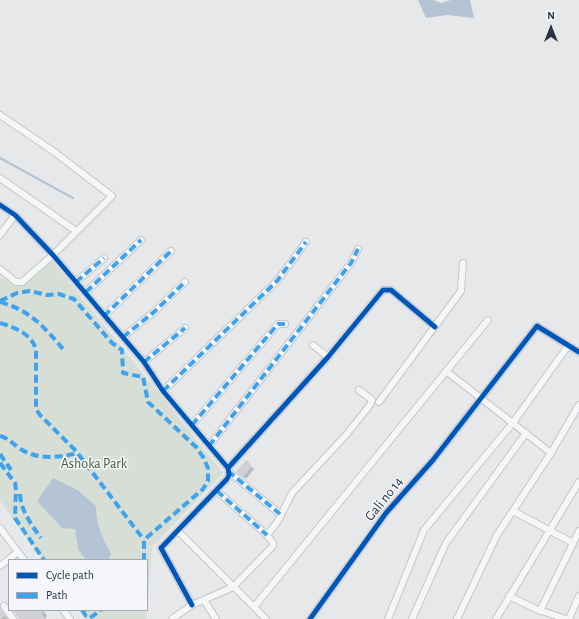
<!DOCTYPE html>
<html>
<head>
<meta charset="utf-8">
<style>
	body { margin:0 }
	#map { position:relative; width:579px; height:619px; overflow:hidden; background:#e6e8ea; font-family:"Alegreya Sans",sans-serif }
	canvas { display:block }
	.legend { position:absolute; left:8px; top:559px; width:140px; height:52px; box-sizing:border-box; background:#f4f6f9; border:1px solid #a4a8b1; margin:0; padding:5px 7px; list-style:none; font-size:12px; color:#2b3445 }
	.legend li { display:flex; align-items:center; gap:8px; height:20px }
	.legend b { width:20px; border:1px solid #a4a8b1 }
	.north { position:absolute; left:531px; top:8px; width:40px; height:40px; -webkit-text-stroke:3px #f4f6f9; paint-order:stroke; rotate:0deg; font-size:11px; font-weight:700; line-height:16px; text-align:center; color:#2b3445 }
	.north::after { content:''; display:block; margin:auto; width:14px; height:18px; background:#2b3445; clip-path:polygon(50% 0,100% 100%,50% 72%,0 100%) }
</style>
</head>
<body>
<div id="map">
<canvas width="579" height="619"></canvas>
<ul class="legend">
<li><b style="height:5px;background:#0057b8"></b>Cycle path</li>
<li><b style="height:5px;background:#3ea3ec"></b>Path</li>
</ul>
<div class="north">N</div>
</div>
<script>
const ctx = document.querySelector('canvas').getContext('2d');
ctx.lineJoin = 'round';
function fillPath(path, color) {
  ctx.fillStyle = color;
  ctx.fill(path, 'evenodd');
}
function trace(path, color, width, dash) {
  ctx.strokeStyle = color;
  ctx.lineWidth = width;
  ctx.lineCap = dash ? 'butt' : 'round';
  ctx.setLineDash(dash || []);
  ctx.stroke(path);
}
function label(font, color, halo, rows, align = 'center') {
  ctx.font = font + ' "Alegreya Sans",sans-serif';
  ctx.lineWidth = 3;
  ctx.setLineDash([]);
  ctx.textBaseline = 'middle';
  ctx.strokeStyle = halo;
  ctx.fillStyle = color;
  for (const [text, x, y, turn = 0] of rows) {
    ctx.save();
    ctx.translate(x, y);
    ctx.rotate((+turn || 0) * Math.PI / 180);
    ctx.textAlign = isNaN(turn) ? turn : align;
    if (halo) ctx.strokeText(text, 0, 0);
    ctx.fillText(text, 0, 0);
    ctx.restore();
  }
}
fillPath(new Path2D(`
	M52 261 223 473 152 547 146 619H86L79 610H147V560H43L0 501V277L20 286Z`), '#d6ded6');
fillPath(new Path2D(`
	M418 0H433L441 3 451 0H470L474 18 447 15 426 18Z
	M53 478 79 491 96 506C96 525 102 537 111 554L108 560H86L78 549 75 529 62 528 37 501Z`), '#b4c4d5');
fillPath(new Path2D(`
	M252 467 254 469 246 479 240 474Z
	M1 610 4 614 8 619H0Z
	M13 610H43L47 616 45 619H20Z`), '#0003');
trace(new Path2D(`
	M0 158 73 198`), '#b4c4d5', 2);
fillPath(new Path2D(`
	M246 460 252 466 243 477 236 472Z
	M0 608 5 616 1 619H0Z
	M13 610H46L42 614 45 619H20Z`), '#ced0d3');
const minor = new Path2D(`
	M0 115 53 151 112 196 53 255 22 282H16L0 269
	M0 178 76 231
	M0 205 15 215 53 255 144 362 163 391 228 468 229 475 227 479 161 548 192 605
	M0 235 15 215
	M76 282 104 258
	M86 292 141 240
	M104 316 171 251
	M123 337 154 312 185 282
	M313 345 328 357
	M144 362 185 328
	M446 371 551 453
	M163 391 277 281 306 242
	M379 402 461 291 463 263
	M192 425 278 324H285
	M209 446 351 263 358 249
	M228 468 328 357 383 290H391L435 327
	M228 471 280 514
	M513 511 573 543
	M0 528 24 560
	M178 531 266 619
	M267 535 278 521 292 493 346 435 370 405 372 400 359 390
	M0 566 18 552
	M509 596 536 609 566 619
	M204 600 216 619
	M4 606 13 619
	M254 607 488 320
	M63 610 70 619
	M540 611 579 531
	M172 619 192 605 233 587 273 546V543L267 535 217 491
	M310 619 386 513 433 460 537 326 579 352
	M388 619 424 530 512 424 568 346
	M412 619 446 543 526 433
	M457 619 497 535 551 453 579 405
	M496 619 579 482
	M569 619 579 596`);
trace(minor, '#c4c6c8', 8);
trace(minor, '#f5f6f7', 6);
trace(new Path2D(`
	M76 282 104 258
	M86 292 141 240
	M0 301 17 293 30 291 47 295 59 294 74 299 112 343 122 350 123 373 143 377 148 402 196 447 203 457 208 468V481L203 489 144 540V560
	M0 302C31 311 43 326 64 350
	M104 316 171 251
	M0 323C16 328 30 333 36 349V409L40 415 76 451 144 540
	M123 337 154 312 185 282
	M144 362 185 328
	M163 391 277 281 306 242
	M192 425 278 324H285
	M0 436C8 438 12 443 19 448 36 460 58 458 78 453
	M209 446 351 263 358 249
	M0 454 11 470
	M0 463 15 483 16 490 15 518 44 560
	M228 471 280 514
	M217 491 267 535
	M20 494C21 511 31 524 41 538
	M82 610 86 616 90 618 101 610`), '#3ea3ec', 4, [8, 4]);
trace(new Path2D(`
	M0 205 15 215 53 255 144 362 163 391 228 468 229 475 227 479 161 548 192 605
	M228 468 328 357 383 290H391L435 327
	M310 619 386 513 433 460 537 326 579 352`), '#0057b8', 5);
label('14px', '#3f6138', '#f4f6f9', [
	["Ashoka Park",94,464]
]);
label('14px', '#2b3445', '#f4f6f9', [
	["Gali no 14",384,499,-51]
]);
</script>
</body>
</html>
